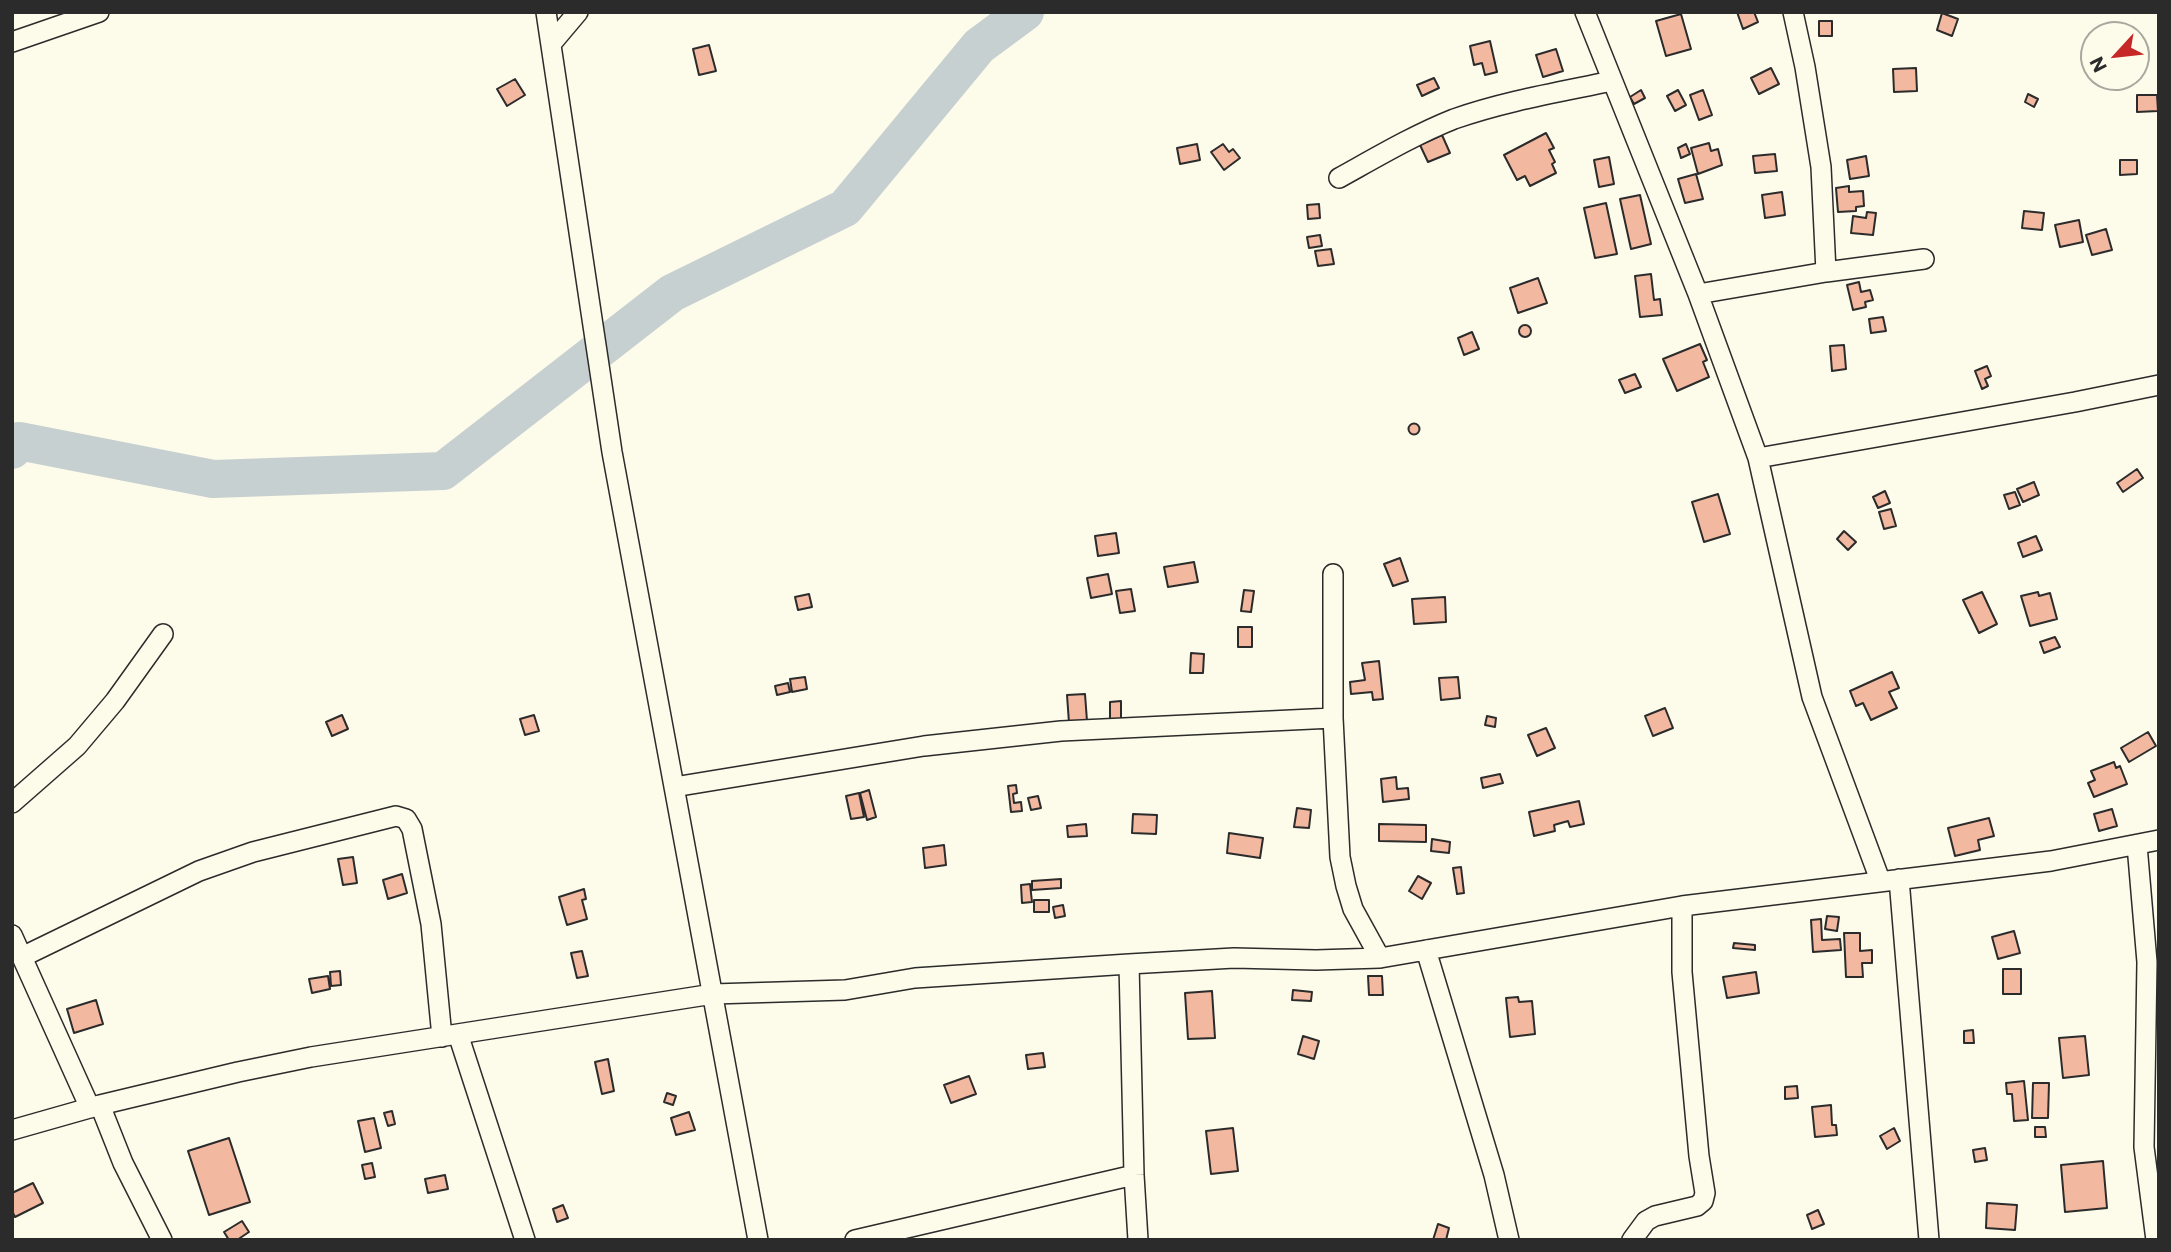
<!DOCTYPE html>
<html>
<head>
<meta charset="utf-8">
<style>
	body { margin:0 }
	#map { position:relative; width:2171px; height:1252px; overflow:hidden; background:#fdfbea; font-family:Commissioner,sans-serif }
	canvas { display:block }
	.frame { position:absolute; inset:0; border:14px solid #2b2b2b; pointer-events:none }
	.north { position:absolute; left:2080px; top:21px; width:70px; height:70px; box-sizing:border-box; background:#fdfbea; border:2px solid #a9a89e; border-radius:50%; rotate:243deg; font-size:19px; font-weight:700; line-height:28px; text-align:center; color:#2b2b2b }
	.north::after { content:''; display:block; margin:auto; width:24px; height:32px; background:#c62828; clip-path:polygon(50% 0,100% 100%,50% 72%,0 100%) }
</style>
</head>
<body>
<div id="map">
<canvas width="2171" height="1252"></canvas>
<div class="frame"></div>
<div class="north">N</div>
</div>
<script>
const ctx = document.querySelector('canvas').getContext('2d');
ctx.lineJoin = 'round';
function trace(path, color, width, dash) {
  ctx.strokeStyle = color;
  ctx.lineWidth = width;
  ctx.lineCap = dash ? 'butt' : 'round';
  ctx.setLineDash(dash || []);
  ctx.stroke(path);
}
function fillPath(path, color) {
  ctx.fillStyle = color;
  ctx.fill(path, 'evenodd');
}
trace(new Path2D(`
	M12 450 19 441 213 479 443 471 672 293 845 208 979 46 1025 12`), '#c7d0d0', 38);
const building = new Path2D(`
	M1737 12H1754L1758 22 1743 29Z
	M1942 13 1958 19 1952 36 1937 30Z
	M1681 14 1691 49 1666 56 1656 21Z
	M1819 21H1832V36H1819Z
	M1490 41 1497 72 1485 75 1482 63 1474 65 1470 46Z
	M709 45 716 71 699 75 693 49Z
	M1556 49 1563 71 1543 77 1536 55Z
	M1771 68 1779 84 1759 94 1751 78Z
	M1916 68 1917 91 1894 92 1893 69Z
	M1434 78 1439 88 1422 96 1417 85Z
	M515 79 525 95 507 106 497 89Z
	M1641 90 1645 98 1634 104 1630 97Z
	M1678 90 1686 105 1675 111 1667 96Z
	M1703 90 1712 115 1699 120 1690 95Z
	M2028 94 2038 99 2034 107 2025 102Z
	M2137 95H2157L2158 111 2137 112Z
	M1546 133 1554 148 1549 150 1555 162 1552 164 1556 173 1530 186 1525 176 1517 180 1504 155Z
	M1442 135 1450 153 1428 162 1420 145Z
	M1709 143 1711 151 1718 149 1722 165 1698 174 1691 148Z
	M1197 144 1200 160 1180 164 1177 148Z
	M1223 144 1229 152 1233 149 1240 158 1224 170 1211 152Z
	M1686 144 1690 154 1681 158 1678 148Z
	M1775 154 1777 171 1755 173 1753 156Z
	M1866 156 1869 176 1850 179 1847 160Z
	M1609 157 1614 184 1599 187 1594 160Z
	M2120 160H2137V174L2120 175Z
	M1696 174 1703 199 1685 203 1678 179Z
	M1849 186V192L1863 191 1864 206 1856 207V211L1838 212 1836 188Z
	M1782 192 1785 215 1765 218 1762 195Z
	M1640 195 1651 244 1631 249 1620 199Z
	M1606 203 1617 254 1595 258 1584 208Z
	M1319 204 1320 218 1308 219 1307 205Z
	M2024 211 2044 213 2042 230 2022 228Z
	M1867 212 1876 213 1873 235 1851 233 1853 216 1866 218Z
	M2079 220 2083 242 2060 247 2055 225Z
	M2106 229 2112 250 2092 255 2086 235Z
	M1320 235 1322 246 1309 248 1307 237Z
	M1331 249 1334 264 1318 266 1315 251Z
	M1651 274 1654 300 1660 299 1662 315 1640 317 1635 276Z
	M1538 278 1547 303 1518 313 1510 288Z
	M1859 282 1861 292 1870 290 1873 300 1865 302 1866 307 1853 310 1847 285Z
	M1883 317 1886 331 1871 333 1869 319Z
	M1519 331a6 6 0 1 1 12 0a6 6 0 1 1-12 0Z
	M1472 332 1479 349 1464 355 1458 338Z
	M1700 344 1707 360 1703 362 1709 377 1677 391 1663 359Z
	M1844 345 1846 369 1832 371 1830 346Z
	M1987 366 1991 376 1985 379 1988 386 1982 389 1975 371Z
	M1635 374 1641 387 1625 393 1619 380Z
	M1408.5 429a5.5 5.5 0 1 1 11 0a5.5 5.5 0 1 1-11 0Z
	M2137 469 2143 478 2123 492 2117 483Z
	M2034 482 2039 495 2023 502 2017 489Z
	M1885 491 1890 503 1878 508 1873 497Z
	M2015 492 2020 505 2009 509 2004 495Z
	M1718 494 1730 534 1704 542 1692 502Z
	M1891 509 1896 526 1884 529 1879 512Z
	M1844 531 1856 542 1848 550 1837 539Z
	M1116 533 1119 553 1098 556 1095 536Z
	M2036 536 2042 550 2023 557 2018 543Z
	M1400 558 1408 581 1393 586 1384 564Z
	M1194 562 1198 582 1168 587 1164 567Z
	M1108 574 1112 594 1091 598 1087 578Z
	M1131 589 1135 611 1120 613 1116 591Z
	M1244 590 1254 591 1251 612 1241 611Z
	M1982 592 1997 624 1979 633 1963 600Z
	M2038 592 2039 596 2050 593 2057 619 2030 626 2021 596Z
	M809 594 812 607 798 610 795 597Z
	M1445 597 1446 622 1414 624 1412 599Z
	M1238 627H1252V647H1238Z
	M2055 637 2060 647 2044 653 2040 642Z
	M1191 653 1204 654 1203 673H1190Z
	M1379 661 1383 699 1373 700 1372 692 1351 694 1350 682 1365 680 1362 663Z
	M1892 672 1899 688 1889 692 1897 708 1871 720 1863 703 1856 706 1850 691Z
	M805 677 807 689 792 692 790 679Z
	M1458 677 1460 698 1441 700 1439 678Z
	M788 683 790 692 777 695 775 686Z
	M1085 694 1087 721 1069 723 1067 695Z
	M1121 701V719L1110 720V702Z
	M1665 708 1673 728 1653 736 1645 716Z
	M342 715 348 729 332 736 326 722Z
	M534 715 539 731 525 735 520 719Z
	M1487 716 1496 718 1495 727 1485 725Z
	M1546 728 1555 748 1537 756 1528 735Z
	M2148 732 2156 746 2129 762 2121 748Z
	M2114 762 2116 768 2120 766 2127 784 2094 797 2088 783 2095 780 2091 771Z
	M1500 774 1503 783 1483 788 1481 778Z
	M1396 777 1397 789 1408 788 1409 799 1383 802 1381 779Z
	M1016 785 1017 793 1013 794 1014 803 1021 802 1022 811 1011 812 1008 786Z
	M869 790 876 817 867 820 860 793Z
	M859 793 864 817 851 819 846 796Z
	M1038 796 1041 808 1031 810 1028 798Z
	M1579 801 1584 824 1570 827 1568 821 1554 825 1555 831 1534 836 1529 812Z
	M1297 808 1311 810 1309 828 1294 827Z
	M2112 809 2117 826 2099 831 2094 814Z
	M1133 814 1157 815 1156 834 1132 833Z
	M1989 818 1994 836 1978 840 1980 850 1955 856 1948 828Z
	M1086 824 1087 836 1068 837 1067 826Z
	M1379 824 1426 825V842L1379 841Z
	M1229 833 1263 838 1260 858 1227 853Z
	M1432 839 1450 842 1449 853 1431 851Z
	M944 845 946 865 925 868 923 848Z
	M353 857 357 883 343 885 338 859Z
	M1461 867 1464 893 1457 894 1453 868Z
	M402 874 407 893 388 899 383 880Z
	M1418 876 1431 883 1422 899 1409 891Z
	M1061 879V888L1032 890V881Z
	M1030 884 1032 902 1022 903 1021 885Z
	M584 889 586 899 582 900 587 919 567 925 559 897Z
	M1034 900H1049V912H1034Z
	M1063 905 1065 916 1055 918 1053 907Z
	M1827 916 1839 917 1837 931 1825 929Z
	M1821 919 1822 940 1840 939 1841 950 1813 952 1811 920Z
	M2014 931 2020 953 1998 959 1992 937Z
	M1844 933H1860V951L1872 950V963H1862L1863 977H1846Z
	M1734 943 1755 945V950L1733 948Z
	M582 951 588 976 577 978 571 953Z
	M2003 969H2021V994H2003Z
	M340 971 341 985 331 986 330 972Z
	M1756 972 1759 993 1727 998 1723 977Z
	M328 976 330 989 312 993 309 979Z
	M1368 976H1382L1383 995H1369Z
	M1293 990 1312 992 1311 1001 1292 1000Z
	M1212 991 1215 1038 1188 1039 1185 993Z
	M1518 997 1519 1002 1532 1001 1535 1034 1510 1037 1506 998Z
	M96 1000 103 1024 74 1033 67 1009Z
	M1973 1030 1974 1043H1964V1031Z
	M1303 1036 1319 1041 1314 1059 1298 1054Z
	M2085 1036 2089 1075 2063 1078 2059 1038Z
	M1043 1053 1045 1067 1028 1069 1026 1055Z
	M608 1059 614 1091 602 1094 595 1062Z
	M969 1076 976 1094 951 1103 944 1085Z
	M2024 1081 2028 1120 2014 1121 2012 1094H2007L2006 1083Z
	M2033 1083H2049L2048 1118H2032Z
	M1797 1086 1798 1098 1785 1099V1087Z
	M667 1093 676 1096 673 1105 664 1102Z
	M1831 1105 1832 1125H1836L1837 1135 1815 1137 1812 1107Z
	M392 1111 395 1124 388 1126 384 1113Z
	M689 1112 695 1130 676 1135 671 1118Z
	M374 1118 381 1148 365 1152 358 1121Z
	M2035 1127H2045L2046 1137H2035Z
	M1233 1128 1238 1171 1211 1174 1206 1131Z
	M1894 1128 1900 1141 1887 1149 1880 1136Z
	M229 1138 250 1202 209 1215 188 1151Z
	M1985 1148 1987 1160 1975 1162 1973 1150Z
	M2103 1161 2107 1208 2065 1212 2061 1165Z
	M372 1163 375 1177 365 1179 362 1165Z
	M445 1175 448 1189 428 1193 425 1179Z
	M33 1183 43 1203 15 1217 12 1211V1193Z
	M1987 1203 2017 1205 2015 1230 1986 1228Z
	M563 1205 568 1218 557 1222 553 1209Z
	M1818 1210 1824 1224 1812 1229 1807 1215Z
	M242 1221 249 1232 237 1240H229L224 1232Z
	M1438 1224 1449 1228 1446 1240H1433Z`);
fillPath(building, '#f2b8a0');
trace(building, '#2b2b2b', 2);
const minor = new Path2D(`
	M546 12 612 452 758 1240
	M1585 12 1698 294 1758 458 1812 697 1880 880
	M1793 12 1805 67 1821 167 1826 272
	M12 42 99 12
	M551 44 578 12
	M1339 178C1377 157 1414 135 1454 119 1505 101 1560 92 1612 81
	M1698 294 1826 272 1924 259
	M1758 458 2075 402 2159 385
	M1333 574V718L1340 857 1346 886 1353 909 1380 958
	M674 787 924 746 1061 731 1333 718
	M12 803 77 746 115 701 163 634
	M2137 845 2147 962 2144 1147 2156 1240
	M1899 879 1929 1240
	M12 935 90 1108
	M1426 950 1494 1175 1509 1240
	M22 957 199 871 253 852 396 816 406 819 412 829 431 924 442 1037
	M1129 964 1134 1175 1138 1240
	M458 1034 525 1240
	M100 1105 123 1163 162 1240
	M12 1130 100 1105 238 1072 311 1057 713 994 845 990 915 978 1129 964 1234 958 1316 960 1380 958 1682 906 2051 861 2159 840
	M855 1240 1134 1175
	M1632 1240 1646 1221 1655 1216 1697 1206 1703 1201 1705 1193 1699 1156 1682 972V906`);
trace(minor, '#2b2b2b', 22);
trace(minor, '#fdfbea', 19);
</script>
</body>
</html>
